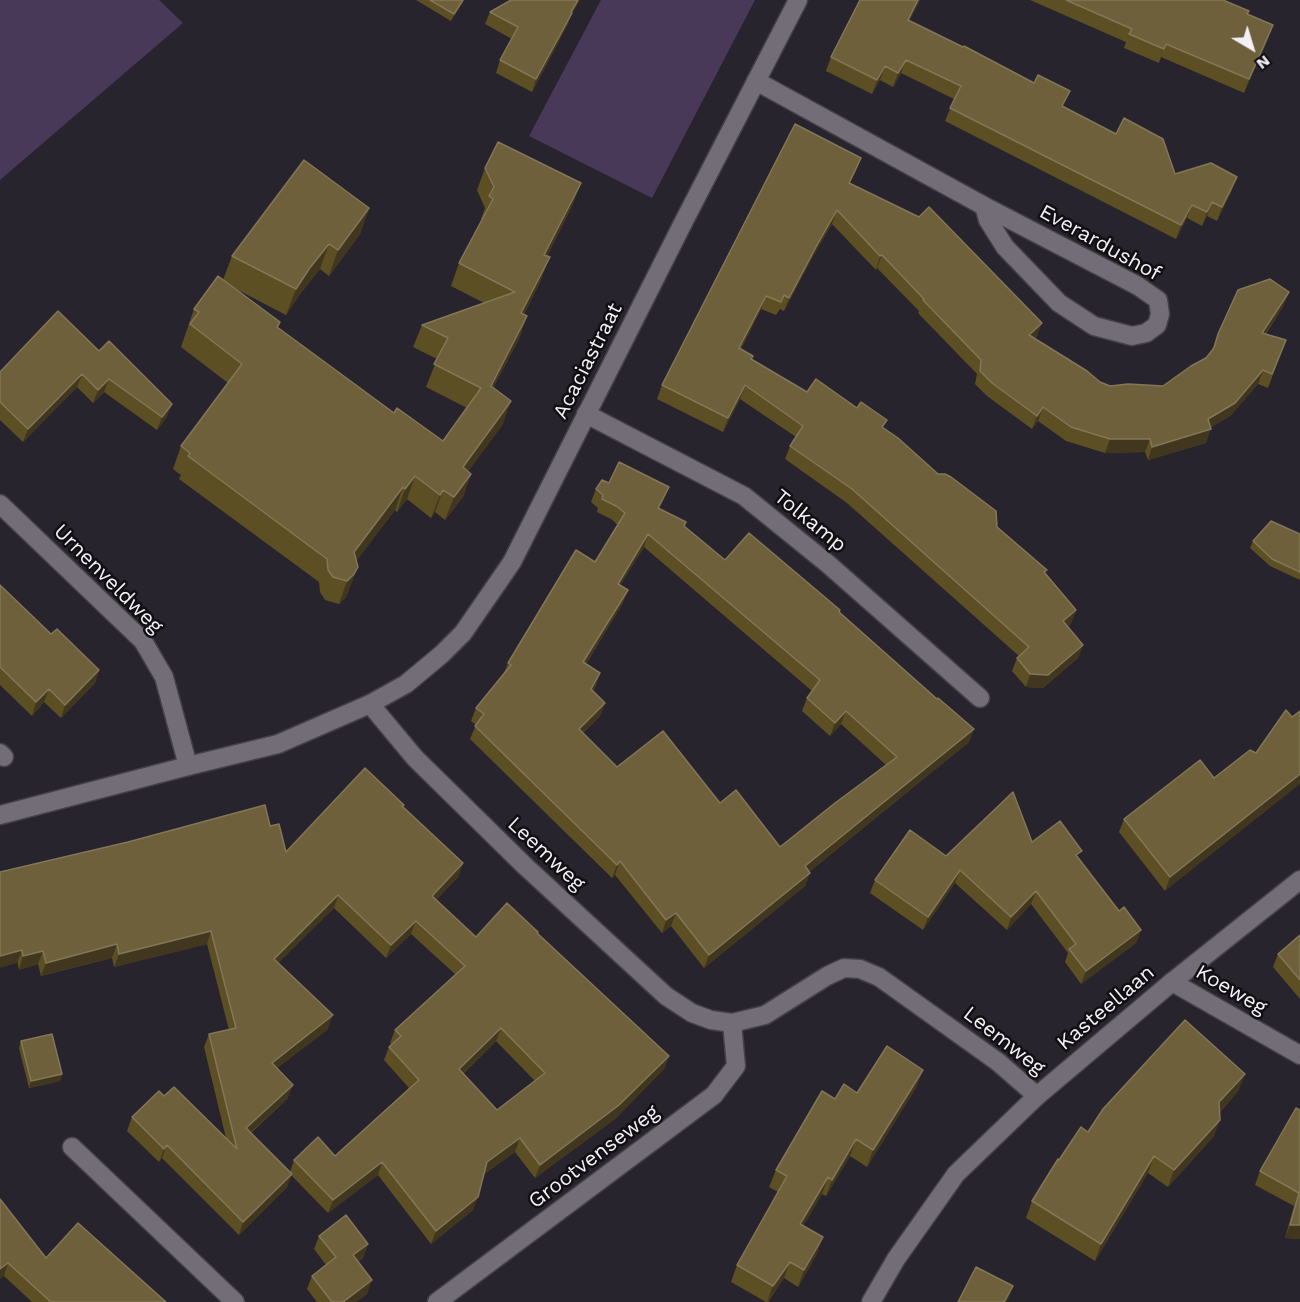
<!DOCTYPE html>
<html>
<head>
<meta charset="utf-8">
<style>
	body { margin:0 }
	#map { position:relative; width:1300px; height:1302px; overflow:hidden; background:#28242d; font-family:"Work Sans",sans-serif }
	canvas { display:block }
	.north { position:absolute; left:1222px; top:18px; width:60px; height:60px; -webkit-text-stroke:4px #100f12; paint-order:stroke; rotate:142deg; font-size:16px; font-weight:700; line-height:24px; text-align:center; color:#f3f0f6 }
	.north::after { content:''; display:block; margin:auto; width:21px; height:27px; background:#f3f0f6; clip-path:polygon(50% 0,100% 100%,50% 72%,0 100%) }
</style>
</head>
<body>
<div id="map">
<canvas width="1300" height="1302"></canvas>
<div class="north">N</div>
</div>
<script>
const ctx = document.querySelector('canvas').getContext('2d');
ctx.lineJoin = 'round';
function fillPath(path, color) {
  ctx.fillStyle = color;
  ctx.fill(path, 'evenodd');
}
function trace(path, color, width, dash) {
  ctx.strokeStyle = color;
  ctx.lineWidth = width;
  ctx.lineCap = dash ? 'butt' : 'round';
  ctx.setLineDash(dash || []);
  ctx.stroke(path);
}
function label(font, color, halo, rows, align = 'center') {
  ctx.font = font + ' "Work Sans",sans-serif';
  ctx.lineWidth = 5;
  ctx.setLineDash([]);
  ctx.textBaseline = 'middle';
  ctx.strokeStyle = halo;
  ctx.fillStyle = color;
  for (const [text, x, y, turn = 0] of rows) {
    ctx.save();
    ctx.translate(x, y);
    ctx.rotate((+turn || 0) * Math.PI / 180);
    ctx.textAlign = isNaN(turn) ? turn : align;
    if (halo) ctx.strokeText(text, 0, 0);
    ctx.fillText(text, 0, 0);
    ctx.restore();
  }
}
fillPath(new Path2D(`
	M0 0H159L183 23 0 180Z
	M601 0H755L652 198 529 136Z`), '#483959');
const minor = new Path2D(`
	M756 81 984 206 988 220 1005 247 1059 303 1094 326 1132 336 1146 333 1157 325 1160 314 1158 300 1138 286 984 206
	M586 414 744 496 828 564 980 698
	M0 504 143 641 164 677 188 766
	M370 704 415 758 525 866 666 996 692 1013 711 1020 732 1023 765 1015 827 976 844 968 860 969 879 977 998 1062 1037 1096
	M0 753 4 757
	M1172 982 1300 1055
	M72 1147 235 1302
	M437 1302 714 1095 736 1066 732 1023`);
const tertiary = new Path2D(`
	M0 815 188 766 278 744 370 704 406 684 442 654 463 633 512 562 683 223 798 0
	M871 1302 896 1259 956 1174 1037 1096 1172 982 1300 880`);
trace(minor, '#434046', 21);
trace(tertiary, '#434046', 21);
trace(minor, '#726d77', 18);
trace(tertiary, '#726d77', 18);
fillPath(new Path2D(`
	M416 0H464L451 21Z
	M860 0H920L909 21 1064 107 1175 174 1232 190 1217 221 1207 216 1202 226 1187 218 1176 239 945 121 954 99 901 73 893 87 880 80 872 94 826 71 831 57Z
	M1030 0H1223L1248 15 1268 39 1244 93 1161 57 1159 63 1124 48 1126 42Z
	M490 12 570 18 567 26 532 92 496 73 500 60 512 39 485 24Z
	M861 158 856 171 850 183 1037 336 1034 339 1100 382 1110 386H1163L1206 358 1212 350 1218 334 1284 305 1266 334 1286 340 1268 388 1258 384 1230 416 1210 428 1206 443 1148 460 1145 452 1105 453 1066 441 1038 421 1032 429 987 396 975 384 977 374 918 313 919 311 877 268 876 270 832 224 812 258 784 311 780 309 776 315 761 309 741 349 751 360 807 392 884 428 1047 570 1045 573 1076 610 1071 623 1068 626 1083 645 1078 658 1043 688 1026 687 1012 671 1017 658 1019 656 847 503 785 459 790 446 796 437 740 399 723 432 657 399 662 385Z
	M485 168 581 183 572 206 547 256 541 280 524 314 527 316 519 339 493 388 503 424 468 471 471 474 463 497 445 520 435 512 431 518 407 499 397 512 395 510 356 561 349 590 346 597 339 604 325 600 320 592 319 582 179 479 181 475 173 469 181 446 228 383 181 347 194 309 223 280 232 256 369 208 360 234 329 276 320 269 300 294 286 315 234 288 280 322 278 328 394 413 443 441 467 408 426 387 437 359 413 347 422 325 484 303 451 286 459 263 482 220 481 219 485 208 477 190Z
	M58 311 167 417 157 430 104 392 93 403 77 387 23 442 0 420V372Z
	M609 483 669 487 659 509 685 527 725 560 840 610V612L937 699 974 729 969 742 809 872 810 873 805 886 704 968 671 926 662 933 615 875 612 878 470 739 476 725 471 721 476 708 504 673 508 663 595 562 618 525 611 519 597 512 598 508 591 502 596 489ZM644 547 812 691 807 698 802 711 830 736 841 724 886 765 780 847 720 803 617 767 583 733 600 716 605 703 593 691 596 686 586 664 623 603 620 585Z
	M1300 534V580L1270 566 1250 548 1253 541Z
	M0 585 51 634 99 670 95 683 61 718 44 702 32 716 0 685Z
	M1292 717 1165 891 1119 832 1124 819 1214 778 1256 753Z
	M403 807 463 863 458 877 436 900 476 937 538 932 537 934 669 1056 664 1069 615 1119 535 1178 515 1152 484 1174 473 1210 431 1244 378 1175 328 1213 291 1175 287 1187 239 1235 162 1158 159 1162 127 1131 132 1117 164 1096 226 1138 204 1047 209 1034 229 1030 207 944 114 967 112 958 41 976 38 964 19 970 0 872 270 826 286 852ZM334 908 386 958 411 934 456 975 395 1030 390 1043 392 1045 389 1047 384 1060 409 1088 335 1156 294 1160 290 1172 251 1133 288 1098 277 1068 328 1029 278 963ZM496 1041 535 1081 497 1110 463 1074Z
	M1032 842 1079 859 1119 911 1141 930 1136 943 1081 984 1065 962 1068 953 1031 904 1007 930 955 883 923 930 870 893 875 880 946 856Z
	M1300 935V999L1273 967 1278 954Z
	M21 1041 62 1074 60 1081 29 1088 19 1048Z
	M917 1086 867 1167 850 1156 826 1196 822 1194 803 1226 817 1254 798 1287 784 1278 768 1302H766L731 1282 737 1265 778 1192 769 1187 776 1170 835 1099 857 1093Z
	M1239 1090 1220 1112 1214 1136 1168 1187 1148 1173 1095 1261 1026 1218 1032 1201 1059 1160 1088 1132Z
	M1300 1110V1239L1285 1238 1294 1206 1255 1185 1260 1171Z
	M0 1199 46 1258 166 1302H32L4 1276Z
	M319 1236 368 1244 363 1258 358 1262 367 1294 356 1302H317L307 1289 312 1276 326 1265 314 1249Z`), '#5c4f24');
fillPath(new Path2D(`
	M463 0H464L451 21 454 14Z
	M578 0H580L570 18 567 26 532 92 536 79Z
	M918 0H920L903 34 908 20Z
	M1273 25 1268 39 1244 93 1249 79Z
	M906 60 901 73 893 87 898 73Z
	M885 66 880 80 872 94 877 80Z
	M861 158 856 171 844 196 849 183Z
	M1237 177 1232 190 1217 221 1222 207Z
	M581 183 572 206 536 278 544 255Z
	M1212 202 1207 216 1202 226 1207 212Z
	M1192 205 1187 218 1176 239 1181 225Z
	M369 208 360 234 329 276 338 250Z
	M837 210 832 224 812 258 784 311 789 298 817 245Z
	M329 244 320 269 300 294 286 315 296 289 309 269Z
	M882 255 877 268 876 270 880 256Z
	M550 257 541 280 513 336 521 313Z
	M1289 292 1284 305 1257 346 1262 333Z
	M766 296 761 309 734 362 739 348Z
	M527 316 519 339 482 409 491 386Z
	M1042 323 1037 336 1024 349 1029 335Z
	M1263 370 1258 384 1230 416 1207 430 1211 429 1206 443 1148 460 1152 447 1208 419Z
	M82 374 77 387 23 442 28 429Z
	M109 379 104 392 93 403 98 390Z
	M745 385 740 399 723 432 728 418Z
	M511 401 503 424 455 490 463 467Z
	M172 404 167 417 157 430 162 417Z
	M1043 407 1038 421 1032 429 1037 416Z
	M1110 439H1150L1145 452 1105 453Z
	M471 474 463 497 445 520 454 497Z
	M415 476 407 499 397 512 405 489Z
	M403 487 395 510 346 575 354 552Z
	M669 487 664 500 653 521 658 508Z
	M443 490 435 512 431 518 440 495Z
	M648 534 644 547 613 597 618 584Z
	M358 567 349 590 346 597 339 604 347 581Z
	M628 590 623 603 579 675 583 662Z
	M1076 610 1071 623 1058 634 1063 621Z
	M1083 645 1078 658 1043 688 1026 687 1030 674Z
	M99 670 95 683 61 718 65 705Z
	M600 673 596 686 586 702 591 689Z
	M49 689 44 702 32 716 36 702Z
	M605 703 600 716 574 742 579 729Z
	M846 711 841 724 830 736 835 723Z
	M974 729 969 742 800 879 805 866Z
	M1300 774V784L1165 891 1170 877Z
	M620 861 615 875 612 878 617 865Z
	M463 863 458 877 428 909 432 896Z
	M960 870 955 883 923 930 928 917Z
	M810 873 805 886 704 968 709 955Z
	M1036 891 1031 904 1007 930 1011 917Z
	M338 895 334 908 269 972 274 959Z
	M676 913 671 926 662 933 666 920Z
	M416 921 411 934 386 958 391 945Z
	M1141 930 1136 943 1081 984 1086 971Z
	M211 931 207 944 114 967 119 954Z
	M117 944 112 958 41 976 46 963Z
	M22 950 17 963 0 968V956Z
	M43 951 38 964 19 970 23 956Z
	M333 1015 328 1029 267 1076 272 1063Z
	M501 1028 496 1041 454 1082 459 1069Z
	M669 1056 664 1069 615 1119 535 1178 540 1165Z
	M923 1070 917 1086 867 1167 873 1150Z
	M62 1074 60 1081 29 1088 31 1081Z
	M1245 1074 1239 1090 1213 1119 1219 1102Z
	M293 1085 288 1098 241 1141 246 1128Z
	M1220 1120 1214 1136 1168 1187 1174 1170Z
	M520 1138 515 1152 482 1175 487 1162Z
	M856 1139 850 1156 826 1196 832 1180Z
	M167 1145 162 1158 159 1162 164 1149Z
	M1154 1156 1148 1173 1095 1261 1101 1244Z
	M382 1162 378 1175 328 1213 333 1200Z
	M292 1174 287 1187 239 1235 243 1222Z
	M828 1177 822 1194 794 1241 800 1224Z
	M478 1197 473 1210 431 1244 436 1231Z
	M1290 1225H1300V1239L1285 1238Z
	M823 1237 817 1254 798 1287 804 1270Z
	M368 1244 363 1258 348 1269 353 1255Z
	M790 1262 784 1278 767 1302 773 1286Z
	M8 1263 4 1276 0 1279V1269Z
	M372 1280 367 1294 356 1302H343Z
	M1013 1286 1008 1300 1006 1302H1004Z`), '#41371e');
const building = new Path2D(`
	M430 0H463L454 14Z
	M511 0H578L571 12 572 13 536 79 500 60 518 27 490 12Z
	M860 0H918L908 20 963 47 964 46 1034 83 1038 75 1070 91 1062 106 1116 134 1124 118 1163 139 1175 174 1211 163 1237 177 1222 207 1212 202 1207 212 1192 205 1181 225 950 108 961 86 906 60 898 73 885 66 877 80 831 57Z
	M1066 0H1223L1249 11 1247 14 1273 25 1249 79 1166 44 1164 49 1129 34 1132 29Z
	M795 124 861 158 849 183 919 217 929 207 1042 323 1029 335 1087 371 1100 382 1110 386 1128 384 1163 386 1191 366 1206 358 1214 348 1218 334 1238 290 1270 279 1289 292 1262 333 1286 340 1272 374 1263 370 1235 403 1208 419 1211 429 1152 447 1150 439H1110L1071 427 1043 407 1037 416 992 383 980 371 981 360 923 300 924 299 882 255 880 256 837 210 817 245 789 298 784 295 781 302 766 296 739 348 753 356 751 359 807 392 816 379 857 408 861 402 887 420 882 427 898 438 938 474H945L951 477 996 511 997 527 1047 570 1044 572 1076 610 1063 621 1083 645 1048 675 1030 674 1017 658 1029 647 852 489 790 446 803 426 745 385 728 418 662 385Z
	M498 142 581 183 544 255 550 257 521 313 527 316 491 386 511 401 463 467 471 474 454 497 443 490 440 495 415 476 405 489 403 487 354 552 358 567 354 574 347 581 333 577 328 570 327 559 188 456 190 453 181 446 242 364 190 324 199 312 194 309 218 276 280 322 277 327 394 413 397 408 443 441 481 388 434 364 448 338 422 325 515 292 459 263 493 199 489 196 494 187 485 168Z
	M304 160 369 208 338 250 329 244 309 269 296 289 232 256Z
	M58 311 99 351 109 341 172 404 162 417 109 379 98 390 82 374 28 429 0 402V372Z
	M619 462 669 487 658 508 686 522 684 526 725 560 749 533 840 610 839 612 937 699 938 698 974 729 805 866 810 873 709 955 676 913 666 920 620 861 617 865 475 726 484 714 476 708 511 665 508 663 576 550 595 562 625 513 616 506 602 499 603 495 596 489 602 480 609 483ZM648 534 820 680 807 698 835 723 846 711 897 757 835 803 780 847 736 790 720 803 663 731 617 767 579 729 605 703 591 689 600 673 583 662 628 590 618 584Z
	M1271 521 1300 534V572L1272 559 1253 541Z
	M0 585 51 634 57 629 99 670 65 705 49 689 36 702 0 667Z
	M1286 710 1292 717 1300 711V774L1170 877 1124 819 1200 760 1214 778 1250 750 1256 753Z
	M365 768 404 805 402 806 463 863 432 896 476 937 507 903 538 932 537 933 669 1056 619 1105 540 1165 520 1138 487 1162 478 1197 436 1231 382 1162 333 1200 294 1160 318 1137 335 1156 419 1080 389 1047 401 1036 395 1030 465 966 416 921 391 945 338 895 274 959 333 1015 272 1063 293 1085 246 1128 292 1174 243 1222 167 1145 164 1149 132 1117 159 1091 164 1096 174 1087 237 1149 209 1034 236 1028 211 931 119 954 117 944 46 963 43 951 23 956 22 950 0 956V872L128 842 265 805 270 826 279 824 286 852ZM501 1028 545 1073 497 1110 459 1069Z
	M1013 792 1032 842 1060 821 1082 851 1076 855 1119 911 1124 907 1141 930 1086 971 1069 949 1076 944 1036 891 1011 917 960 870 928 917 875 880 910 830 946 856Z
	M1300 935V980L1278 954Z
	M1185 1020 1245 1074 1219 1102 1220 1120 1174 1170 1154 1156 1101 1244 1032 1201 1058 1159 1059 1160 1081 1127 1088 1132 1103 1109Z
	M52 1034 62 1074 31 1081 21 1041Z
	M887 1046 923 1070 873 1150 856 1139 832 1180 828 1177 800 1224 823 1237 804 1270 790 1262 773 1286 737 1265 787 1176 776 1170 822 1091 835 1099 844 1084 857 1093Z
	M1296 1108 1300 1110V1225H1290L1299 1193 1260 1171Z
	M0 1199 46 1258 78 1223 166 1302H51L8 1263 0 1269Z
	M346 1215 368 1244 353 1255 372 1280 343 1302H332L312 1276 336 1257 319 1236Z
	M976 1267 1013 1286 1004 1302H958Z`);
fillPath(building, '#6d603a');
trace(building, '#827758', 1.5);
label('21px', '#f3f0f6', '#100f12', [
	["Everardushof",1100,243,29],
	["Acaciastraat",588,361,-63],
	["Tolkamp",810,521,39],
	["Urnenveldweg",108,579,45],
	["Leemweg",546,854,43],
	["Koeweg",1231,990,30],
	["Kasteellaan",1106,1008,-40],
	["Leemweg",1004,1041,38],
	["Grootvenseweg",594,1157,-37]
]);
</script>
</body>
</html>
